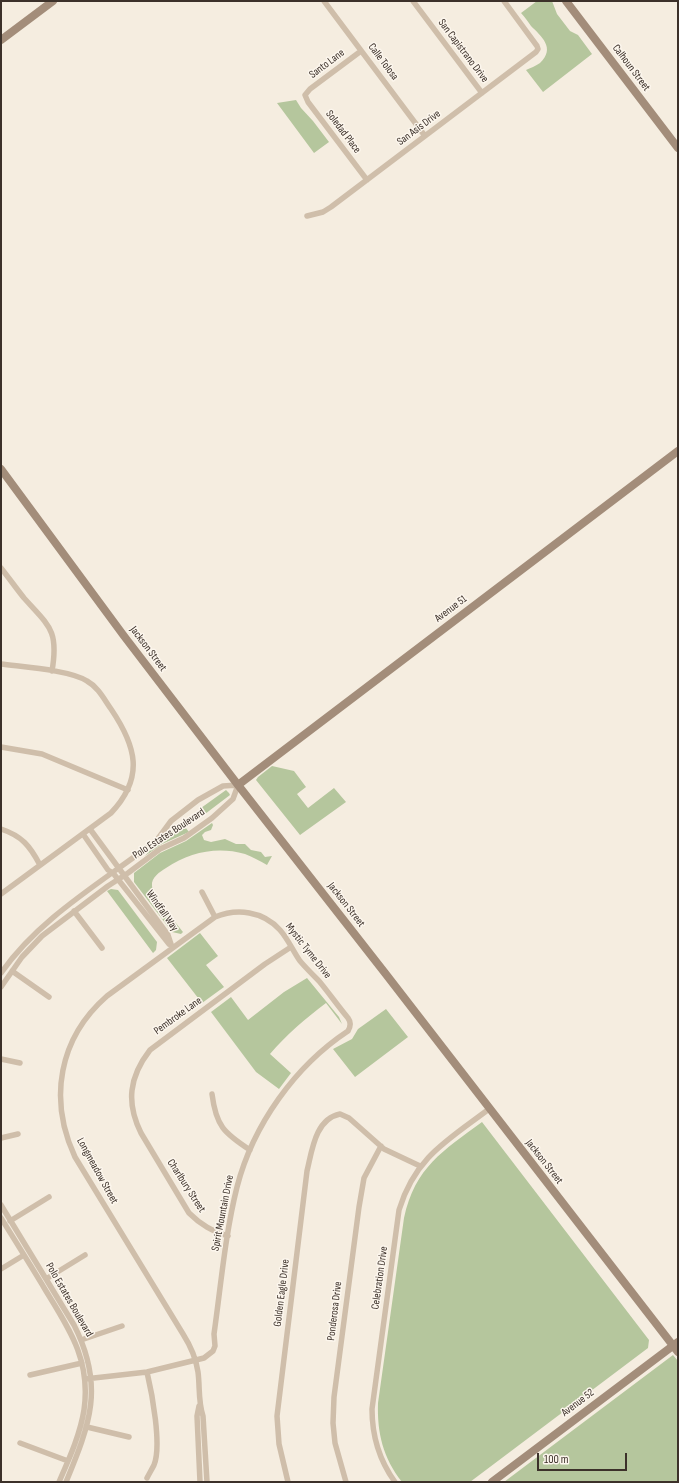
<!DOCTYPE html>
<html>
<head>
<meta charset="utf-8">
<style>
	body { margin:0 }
	#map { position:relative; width:679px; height:1483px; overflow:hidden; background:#f5ede0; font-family:"Sofia Sans Condensed",sans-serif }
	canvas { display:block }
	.frame { position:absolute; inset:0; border:2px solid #3c312a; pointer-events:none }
	.scale { position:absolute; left:537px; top:1453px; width:90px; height:18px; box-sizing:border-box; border:2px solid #3c312a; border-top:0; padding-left:5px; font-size:12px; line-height:14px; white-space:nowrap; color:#3c312a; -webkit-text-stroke:3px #fcf6ed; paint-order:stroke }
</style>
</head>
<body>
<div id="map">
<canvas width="679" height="1483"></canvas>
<div class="frame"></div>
<div class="scale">100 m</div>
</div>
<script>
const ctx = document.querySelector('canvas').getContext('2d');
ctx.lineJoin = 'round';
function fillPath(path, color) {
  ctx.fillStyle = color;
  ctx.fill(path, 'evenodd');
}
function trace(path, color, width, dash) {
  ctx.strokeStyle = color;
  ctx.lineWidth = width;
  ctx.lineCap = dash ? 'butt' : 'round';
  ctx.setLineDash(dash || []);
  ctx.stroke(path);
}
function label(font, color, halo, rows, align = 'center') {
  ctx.font = font + ' "Sofia Sans Condensed",sans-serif';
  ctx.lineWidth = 3;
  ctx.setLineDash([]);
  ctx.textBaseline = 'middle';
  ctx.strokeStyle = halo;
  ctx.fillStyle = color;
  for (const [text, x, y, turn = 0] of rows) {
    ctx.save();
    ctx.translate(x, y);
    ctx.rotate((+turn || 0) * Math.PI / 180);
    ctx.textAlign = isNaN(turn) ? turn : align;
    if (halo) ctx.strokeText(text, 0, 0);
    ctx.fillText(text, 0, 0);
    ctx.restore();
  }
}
fillPath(new Path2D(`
	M537 1H552L557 14 570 31 578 35 592 54 543 92 526 70C530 68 536 66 540 63 556 48 541 36 531 26 528 22 525 17 521 13Z
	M296 100 301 108 313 121 329 142 314 153 277 103Z
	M272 766 294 771 306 787 297 794 308 808 334 788 346 802 300 835 256 780 258 777Z
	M226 790 229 793 230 795 205 814 203 809 201 808Z
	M182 823 189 832 162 844 145 856 155 845Z
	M212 823 213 825 211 830 205 832 202 835 204 840 211 842 225 839 236 844H245L251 850 261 852 265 857 272 856 267 865C260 861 253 857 245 854 217 846 190 852 166 868 160 872 151 877 152 886 152 895 177 924 183 932L181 934 172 932 134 882V873L160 853 186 841Z
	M111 889 118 890 157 942 156 950 153 953 107 891Z
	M200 933 218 956 206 965 224 987 202 1003 167 958Z
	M307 978 339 1017 342 1024 326 1003C306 1018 286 1035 270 1054L291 1073 279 1089 256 1072 211 1012 231 997 248 1020 284 992Z
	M386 1009 408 1037 355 1077 333 1049 352 1039 358 1029Z
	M482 1122 649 1340 648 1348 470 1482H402C383 1458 377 1433 378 1403L404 1218C415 1167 443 1151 482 1122Z
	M673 1355 678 1361V1482H504Z`), '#b5c69d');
trace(new Path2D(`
	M324 1 425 136
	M413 1 482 93
	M361 51 310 89 305 95 308 102 367 180
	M307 216 323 212 331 207 536 52 538 49 537 46 504 1
	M1 568C9 578 16 588 24 598 49 626 59 630 52 671
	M1 664C23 667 70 670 87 681 98 687 104 699 111 709 136 746 145 777 111 813L1 894
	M1 747 42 754 128 790
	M1 829C22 836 30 846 40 865
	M90 829 168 935 172 947
	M83 834 108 870 113 873 169 944
	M202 892 215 917
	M74 911 102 948
	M12 971 49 997
	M1 973C40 917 104 881 157 840L171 821 198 800 223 786 238 785 233 799 212 818 184 838 160 849 128 873 108 886 42 936 22 957 1 987
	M1 1059 20 1063
	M212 1094C216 1126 224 1133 250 1150
	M1 1138 18 1134
	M1 1205 74 1325C105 1386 90 1424 66 1482
	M1 1218C16 1242 31 1266 46 1291 70 1330 91 1361 84 1410 80 1435 69 1459 59 1482
	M10 1221 49 1197
	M228 1236C212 1231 201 1225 189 1213L141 1133C126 1103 129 1077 150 1050L265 964 291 947
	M1 1269 24 1255
	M46 1279 85 1255
	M81 1340 122 1326
	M30 1375 82 1363
	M85 1379 147 1372 204 1358 213 1351 215 1346 214 1334C221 1285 225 1235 237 1187 253 1125 295 1066 348 1031 351 1026 351 1022 348 1018 338 1006 329 993 319 981 313 975 306 968 300 961 293 951 288 939 280 930 263 911 237 908 215 917L107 996C59 1038 48 1099 75 1157L183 1334C190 1345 196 1358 198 1372 200 1387 198 1401 203 1416L207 1482
	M199 1406 197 1416 200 1482
	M87 1427 129 1437
	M20 1443 68 1461
	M147 1478C149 1474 152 1469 154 1465 162 1446 152 1393 147 1372
	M288 1482 279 1444 277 1416 307 1171C312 1151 315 1119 340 1114L349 1118 384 1149 420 1166
	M346 1482 335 1443 333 1423 334 1397 359 1207 364 1178 381 1146
	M395 1482C379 1460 372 1435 372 1409L399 1210C415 1157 448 1140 489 1109`), '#cfbeaa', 5.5);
trace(new Path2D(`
	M566 1 678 148
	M1 40 53 1
	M1 469 124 636 238 785 385 973 678 1352
	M238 785 678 451
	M492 1482 678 1342`), '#a38d7a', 8);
label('11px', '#3c312a', '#fcf6ed', [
	["San Capistrano Drive",463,51,53],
	["Calle Tolosa",383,62,53],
	["Santo Lane",327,64,-37],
	["Calhoun Street",631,68,53],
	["San Asis Drive",419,128,-37],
	["Soledad Place",343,132,53],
	["Avenue 51",451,609,-37],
	["Jackson Street",148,649,53],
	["Polo Estates Boulevard",169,834,-33],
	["Jackson Street",346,905,52],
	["Windfall Way",162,911,55],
	["Mystic Tyme Drive",308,951,52],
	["Pembroke Lane",178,1016,-36],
	["Jackson Street",544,1162,52],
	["Longmeadow Street",97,1171,61],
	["Charlbury Street",186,1186,57],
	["Spirit Mountain Drive",223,1213,-79],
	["Celebration Drive",380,1278,-82],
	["Golden Eagle Drive",282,1293,-83],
	["Polo Estates Boulevard",69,1300,60],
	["Ponderosa Drive",335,1311,-83],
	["Avenue 52",578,1403,-37]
]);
</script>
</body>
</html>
